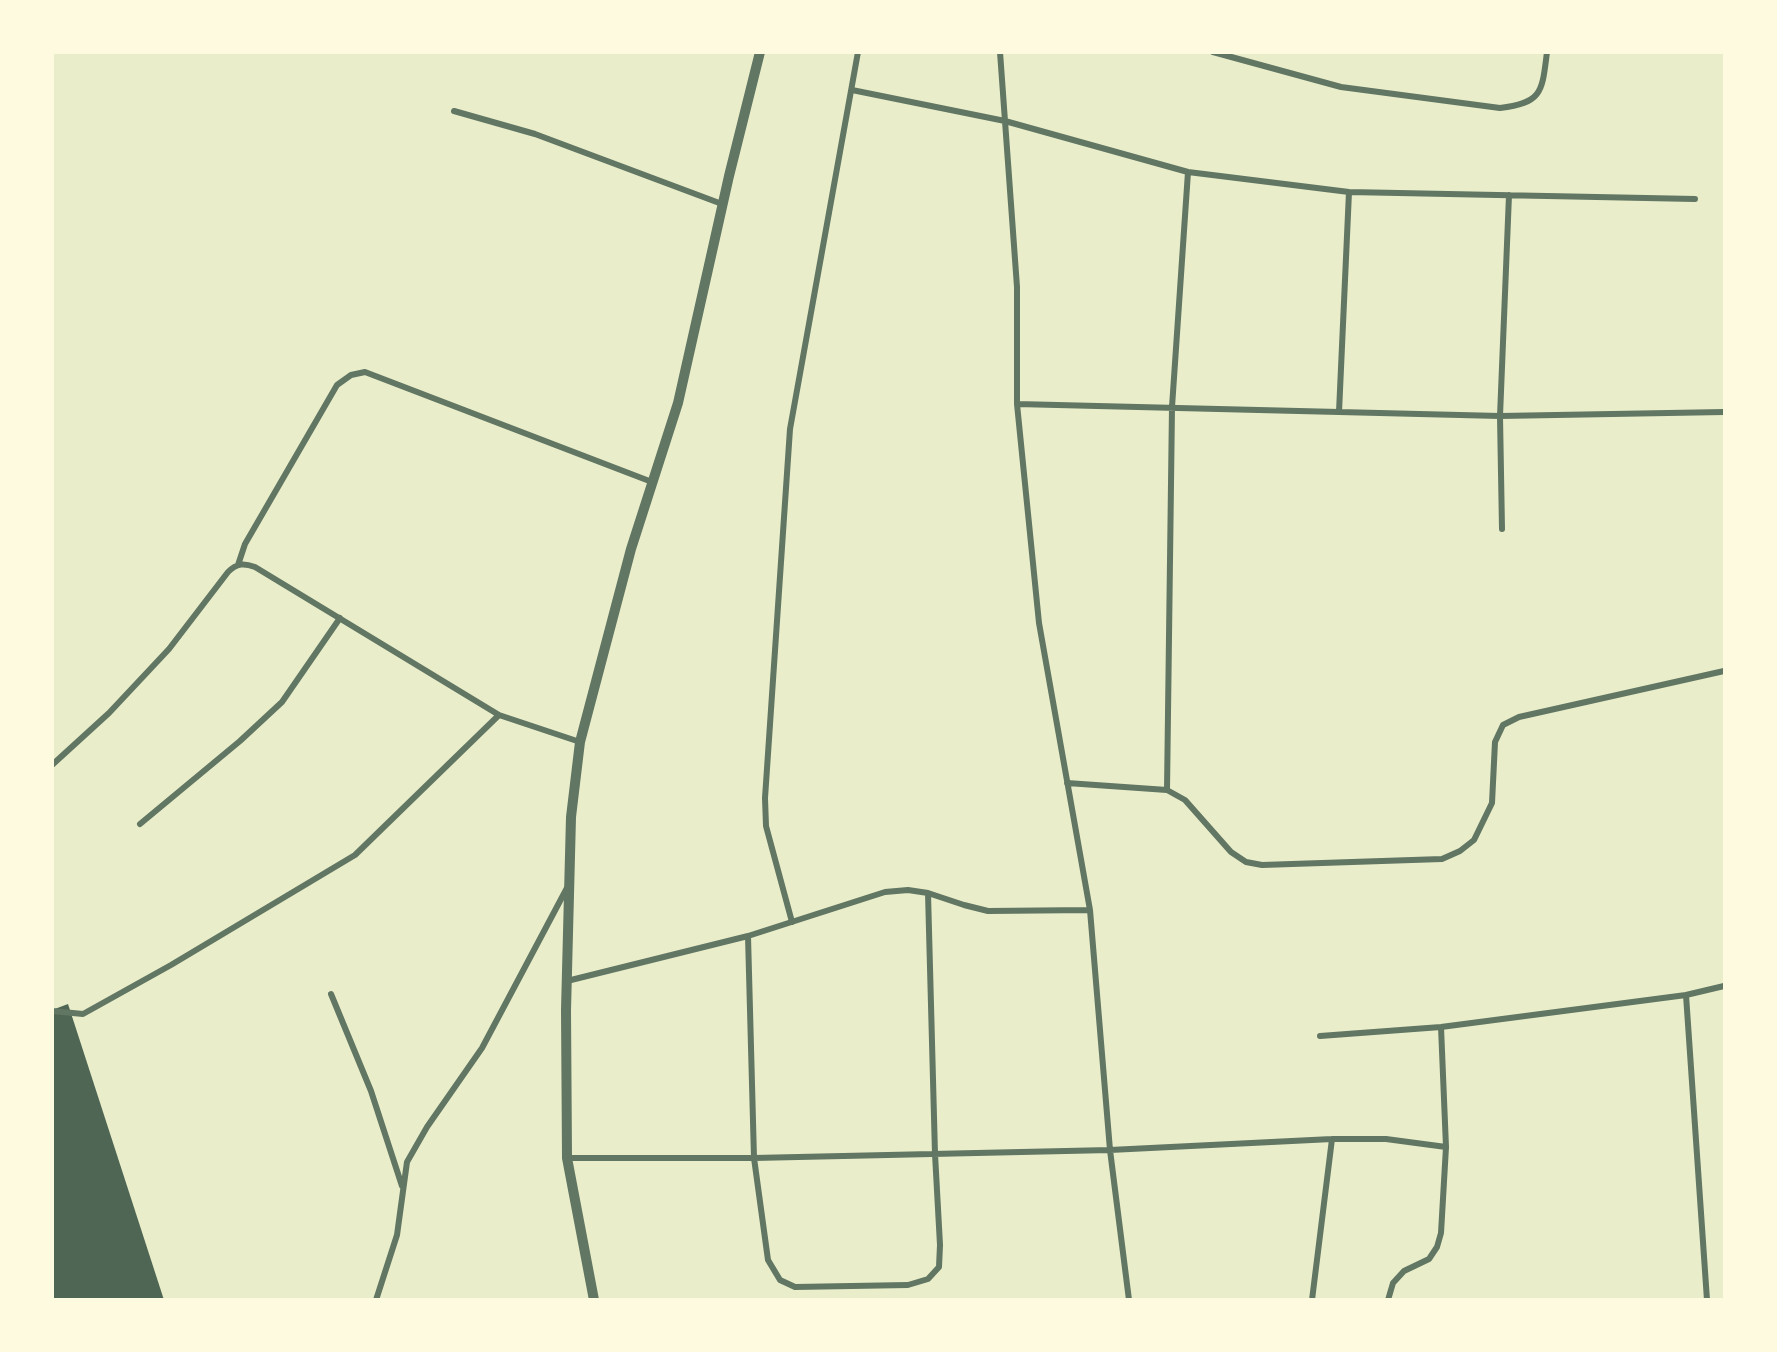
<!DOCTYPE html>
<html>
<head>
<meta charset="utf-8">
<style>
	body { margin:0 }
	#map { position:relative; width:1777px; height:1352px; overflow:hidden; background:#e9edc9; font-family:"Open Sans",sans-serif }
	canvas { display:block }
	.frame { position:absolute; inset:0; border:54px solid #fefae0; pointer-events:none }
</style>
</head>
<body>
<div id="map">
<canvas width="1777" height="1352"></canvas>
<div class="frame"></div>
</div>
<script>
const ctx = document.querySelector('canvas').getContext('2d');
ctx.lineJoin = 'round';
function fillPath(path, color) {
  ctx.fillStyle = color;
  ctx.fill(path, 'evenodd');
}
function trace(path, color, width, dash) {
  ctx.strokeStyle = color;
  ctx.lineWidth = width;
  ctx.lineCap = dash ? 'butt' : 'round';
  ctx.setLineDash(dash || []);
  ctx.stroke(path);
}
fillPath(new Path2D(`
	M68 1004 164 1300H52V1010Z`), '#4f6655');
trace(new Path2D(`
	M1000 52 1017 287V404L1039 623 1090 910 1110 1150 1129 1300
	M1213 52 1341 87 1500 108C1543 103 1542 91 1547 52
	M852 90 1005 121 1188 172 1349 192 1695 199
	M454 111 535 134 722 204
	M1017 404 1500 416 1724 412
	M1339 412 1349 192
	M1502 529 1500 416 1509 195
	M238 565 245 544 337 385 351 375 365 372 652 482
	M52 765 109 713 169 649 228 572C237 563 244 563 255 567L499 715
	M1067 783 1167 790 1185 800 1231 852 1246 862 1262 865 1442 859 1460 851 1474 840 1492 803 1495 742 1503 725 1519 717 1724 671
	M1167 790 1172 407 1188 172
	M140 824 240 741 282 702 340 618
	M792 922 766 826 765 798 790 429 858 52
	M748 936 754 1158 768 1260 780 1280 795 1287 908 1285 928 1279 939 1267 940 1245 935 1154 928 893
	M567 981 748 936 885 892 908 890 928 893 964 905 988 911 1090 910
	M331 994 371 1091 402 1186
	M52 1011 83 1014 171 965 355 855 499 715 580 742
	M1320 1036 1441 1027 1686 995
	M567 1158H754L1110 1150 1332 1139H1386L1446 1147
	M376 1300 397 1235 407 1162 427 1127 482 1048 568 886
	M1312 1300 1332 1139
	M1388 1300 1393 1283 1404 1271 1429 1259 1437 1247 1441 1233 1446 1147 1441 1027
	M1707 1300 1686 995 1724 986`), '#617663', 6);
trace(new Path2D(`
	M594 1300 567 1158 566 1010 571 817 580 742 631 549 678 403 729 176 760 52`), '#617663', 10);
</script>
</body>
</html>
